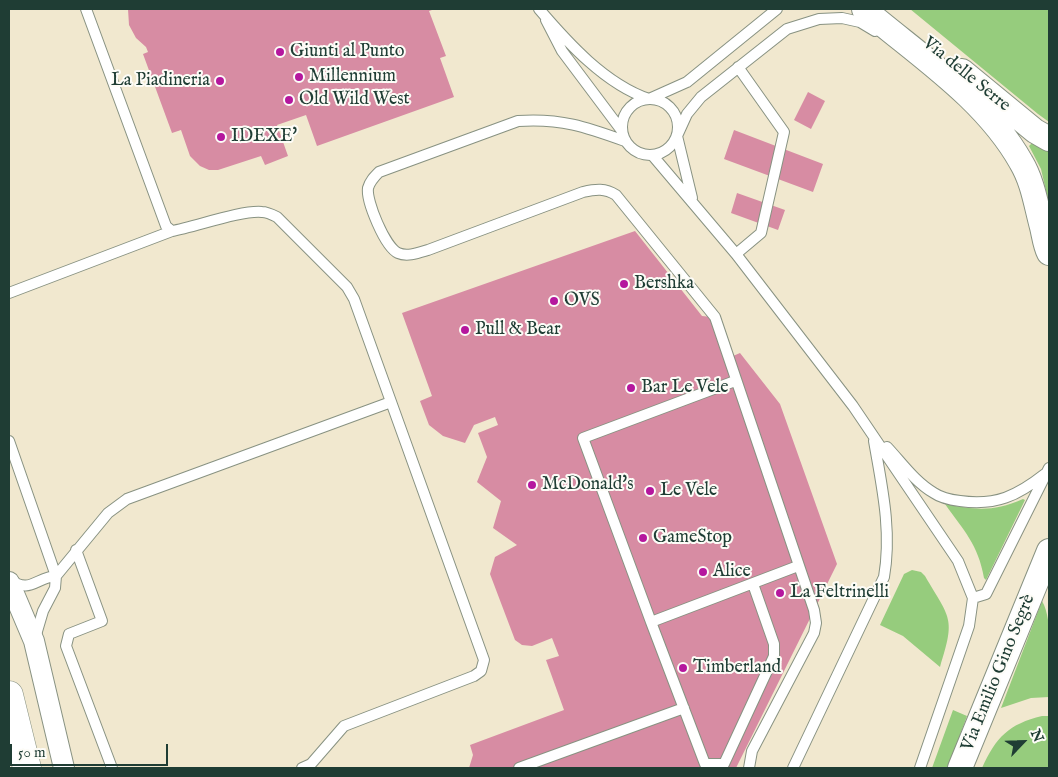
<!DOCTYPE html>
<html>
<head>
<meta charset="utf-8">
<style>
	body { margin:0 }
	#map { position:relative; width:1058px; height:777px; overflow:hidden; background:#f1e8cf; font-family:"IM FELL English",serif }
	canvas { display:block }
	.frame { position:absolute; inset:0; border:10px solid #1f3d34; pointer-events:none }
	.north { position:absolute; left:998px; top:717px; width:50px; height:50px; -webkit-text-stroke:4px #fdfcf7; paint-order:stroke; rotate:66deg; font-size:14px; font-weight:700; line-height:20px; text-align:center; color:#1f3d34 }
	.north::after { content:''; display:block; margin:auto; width:18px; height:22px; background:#1f3d34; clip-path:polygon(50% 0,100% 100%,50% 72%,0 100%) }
	.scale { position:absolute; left:10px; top:744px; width:158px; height:22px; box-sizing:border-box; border:2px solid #1f3d34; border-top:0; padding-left:6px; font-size:15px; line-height:18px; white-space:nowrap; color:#1f3d34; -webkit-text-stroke:4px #fdfcf7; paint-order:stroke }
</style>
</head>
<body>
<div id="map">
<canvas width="1058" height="777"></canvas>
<div class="frame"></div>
<div class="north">N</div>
<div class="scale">50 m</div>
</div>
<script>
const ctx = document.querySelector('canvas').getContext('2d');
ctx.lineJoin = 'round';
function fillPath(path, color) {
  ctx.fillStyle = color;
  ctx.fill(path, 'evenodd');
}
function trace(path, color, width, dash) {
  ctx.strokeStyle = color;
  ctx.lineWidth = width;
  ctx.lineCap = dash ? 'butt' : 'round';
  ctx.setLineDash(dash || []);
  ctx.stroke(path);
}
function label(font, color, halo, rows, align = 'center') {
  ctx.font = font + ' "IM FELL English",serif';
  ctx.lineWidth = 4;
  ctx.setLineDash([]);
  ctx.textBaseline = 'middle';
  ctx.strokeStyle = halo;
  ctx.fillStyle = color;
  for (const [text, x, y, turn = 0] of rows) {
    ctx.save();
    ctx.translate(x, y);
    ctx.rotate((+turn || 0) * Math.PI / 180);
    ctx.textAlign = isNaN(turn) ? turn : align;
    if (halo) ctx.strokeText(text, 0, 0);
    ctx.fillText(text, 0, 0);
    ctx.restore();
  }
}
fillPath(new Path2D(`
	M910 9H1049V122L1038 114Z
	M1036 139 1049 147V204L1041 169 1029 146Z
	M1023 499 1025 500 986 580 984 578C978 544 964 531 945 504 976 510 993 512 1023 499Z
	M912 570 921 572 925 576C950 619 956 617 940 667L903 636 880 625 904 574Z
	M1042 601C1054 620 1049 674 1049 697L1031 698 1001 708Z
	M953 710 967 716 948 768H932Z
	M1042 716H1049V768H982C996 737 1009 724 1042 716Z`), '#96cc7d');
fillPath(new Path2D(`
	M128 9H435L429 11 446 56 440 58 454 97 317 146 306 115 277 125 288 156 265 165 261 156 218 170H209L200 166 190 156 181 130 172 133 143 54 148 52 146 47 136 38 129 25Z
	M808 92 825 101 811 129 794 120Z
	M734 130 823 164 813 192 724 159Z
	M737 193 785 210 778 230 731 213Z
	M635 231 702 316 721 318 733 356 740 353 780 404 837 564 736 768H469L473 755 470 745 564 710 546 660 559 656 552 638 532 646 522 645 515 640 490 574 495 557 517 545 493 528 501 501 477 482 487 457 478 433 498 425 495 417 474 425 465 443 443 436 429 425 420 401 432 396 402 313Z`), '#d78ca3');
const service = new Path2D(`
	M86 9 166 226 172 231C195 227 241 210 262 212 267 212 273 215 277 217L347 287 354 299 484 660 481 671 474 676 344 726 311 764 302 768
	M539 9C568 43 605 84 649 99L687 82 777 9
	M546 20 562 51 622 131
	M622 127a28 28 0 1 1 56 0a28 28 0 1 1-56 0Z
	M625 141C586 127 561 118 518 121L379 172C374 177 370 181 368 188 366 201 385 247 398 253 407 257 418 253 428 250L583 192C596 189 605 188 616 195L715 317 814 610 816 623 814 633 752 751 749 768
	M653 156 736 254 853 406 958 561 973 598 969 626 920 768
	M692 198 677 136 687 114 701 97 787 29 819 19 842 18 860 22 875 31
	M736 254 761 233 784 132 738 67
	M9 293 172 231
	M735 381 583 438 651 622 798 566
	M9 441 56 576 55 588 43 611 35 638
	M887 447C902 463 915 482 934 493 941 498 952 500 960 501 996 506 1017 496 1045 474
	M76 550 102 621 69 634 66 646 112 768
	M56 576 108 513 127 499 391 402
	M10 579C29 595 37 577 56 576
	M973 598 986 594 1049 468
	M651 622 705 764H724L774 656V644L753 584
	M519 768 684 708
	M793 768 884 577C892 531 882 487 874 441`);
const minor = new Path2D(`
	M9 582 34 641 64 768`);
const tertiary = new Path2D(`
	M864 9C918 55 985 98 1021 162 1033 182 1036 205 1042 227 1044 235 1045 245 1049 253
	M962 71 1035 131 1049 139
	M960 768 1049 551`);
const secondary = new Path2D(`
	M9 695 27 768`);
trace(service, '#889282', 12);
trace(minor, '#889282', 22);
trace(tertiary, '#889282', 26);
trace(secondary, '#889282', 29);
trace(service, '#fff', 10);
trace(minor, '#fff', 20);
trace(tertiary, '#fff', 24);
trace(secondary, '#fff', 28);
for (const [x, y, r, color] of [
	[280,52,5,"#b5179e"],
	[299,77,5,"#b5179e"],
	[220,81,5,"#b5179e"],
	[289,100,5,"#b5179e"],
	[221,137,5,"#b5179e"],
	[624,284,5,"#b5179e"],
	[554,301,5,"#b5179e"],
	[465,330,5,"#b5179e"],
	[631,388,5,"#b5179e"],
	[532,485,5,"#b5179e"],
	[650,491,5,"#b5179e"],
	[643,538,5,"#b5179e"],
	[703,572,5,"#b5179e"],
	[780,593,5,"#b5179e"],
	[683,668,5,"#b5179e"]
]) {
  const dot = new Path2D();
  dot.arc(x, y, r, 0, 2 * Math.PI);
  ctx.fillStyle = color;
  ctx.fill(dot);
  trace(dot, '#fdfcf7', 2);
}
label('18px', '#1f3d34', '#fdfcf7', [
	["Giunti al Punto",290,52],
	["Millennium",309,77],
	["La Piadineria",210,81,"right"],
	["Old Wild West",299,100],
	["IDEXE'",231,137],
	["Bershka",634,284],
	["OVS",564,301],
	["Pull & Bear",475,330],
	["Bar Le Vele",641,388],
	["McDonald's",542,485],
	["Le Vele",660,491],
	["GameStop",653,538],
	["Alice",713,572],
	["La Feltrinelli",790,593],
	["Timberland",693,668]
], 'left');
label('18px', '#1f3d34', '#fdfcf7', [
	["Via delle Serre",966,75,39],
	["Via Emilio Gino Segrè",999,673,-68]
]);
</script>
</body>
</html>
